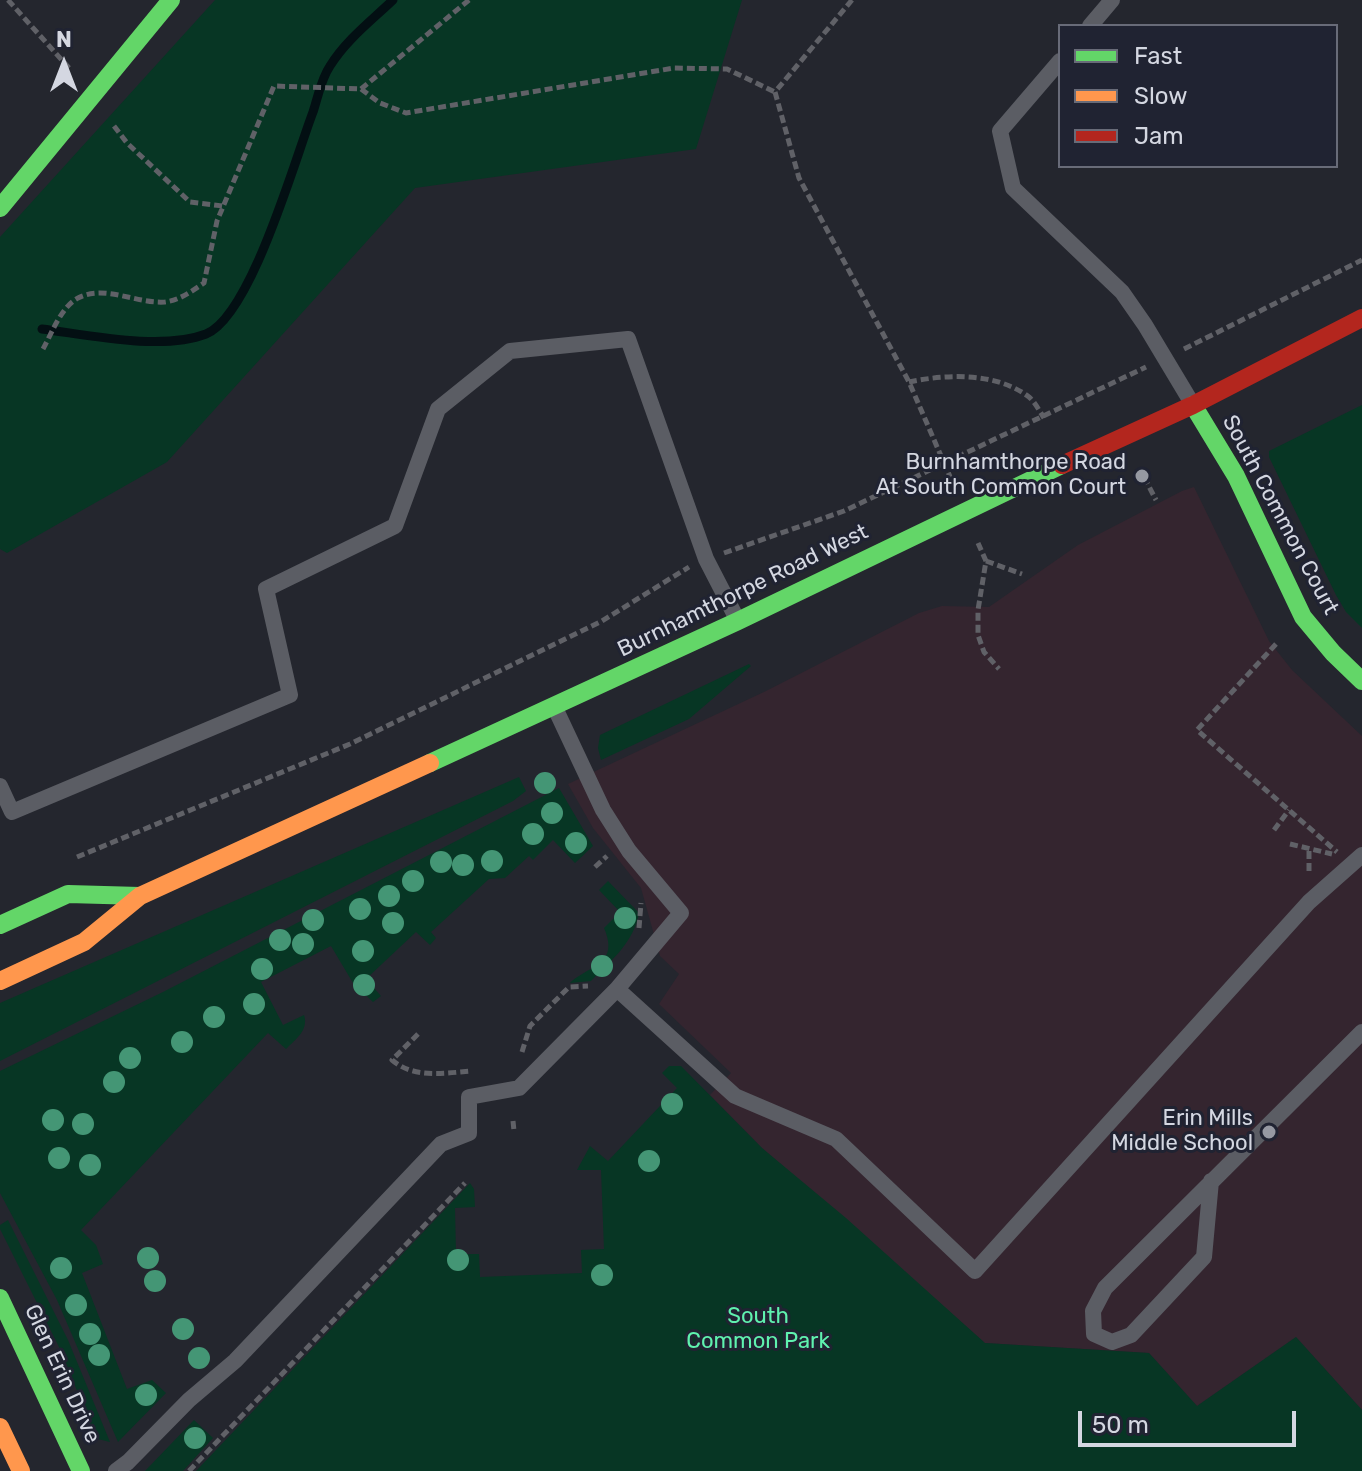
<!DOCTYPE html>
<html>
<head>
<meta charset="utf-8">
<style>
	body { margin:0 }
	#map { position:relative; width:1362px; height:1471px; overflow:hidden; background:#24262e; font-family:Rubik,sans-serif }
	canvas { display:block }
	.legend { position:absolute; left:1058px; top:24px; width:280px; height:144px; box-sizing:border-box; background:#202332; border:2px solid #686b78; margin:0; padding:10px 14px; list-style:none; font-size:24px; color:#d4d7e1 }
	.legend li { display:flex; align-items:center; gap:16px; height:40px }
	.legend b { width:40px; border:2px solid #686b78 }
	.north { position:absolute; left:24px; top:24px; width:80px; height:80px; -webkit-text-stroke:6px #202332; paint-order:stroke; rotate:0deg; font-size:22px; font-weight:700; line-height:32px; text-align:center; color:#d4d7e1 }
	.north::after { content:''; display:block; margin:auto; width:28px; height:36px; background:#d4d7e1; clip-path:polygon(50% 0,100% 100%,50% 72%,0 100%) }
	.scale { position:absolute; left:1078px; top:1411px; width:218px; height:36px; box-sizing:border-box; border:4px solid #d4d7e1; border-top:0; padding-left:10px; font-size:24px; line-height:28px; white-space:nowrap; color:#d4d7e1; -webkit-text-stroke:6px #202332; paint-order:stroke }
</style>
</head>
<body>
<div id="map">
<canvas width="1362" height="1471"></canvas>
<ul class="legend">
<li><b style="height:10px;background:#63d668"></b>Fast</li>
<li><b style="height:10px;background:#ff974d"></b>Slow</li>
<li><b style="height:10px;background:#b3261e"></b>Jam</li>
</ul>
<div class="north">N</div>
<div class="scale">50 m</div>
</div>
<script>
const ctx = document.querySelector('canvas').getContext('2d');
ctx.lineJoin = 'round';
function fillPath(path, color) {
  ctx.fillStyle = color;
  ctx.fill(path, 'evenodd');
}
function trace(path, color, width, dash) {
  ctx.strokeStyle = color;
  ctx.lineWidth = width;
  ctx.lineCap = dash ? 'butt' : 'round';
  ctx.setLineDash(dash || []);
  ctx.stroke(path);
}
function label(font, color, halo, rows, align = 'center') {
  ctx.font = font + ' Rubik,sans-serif';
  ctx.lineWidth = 6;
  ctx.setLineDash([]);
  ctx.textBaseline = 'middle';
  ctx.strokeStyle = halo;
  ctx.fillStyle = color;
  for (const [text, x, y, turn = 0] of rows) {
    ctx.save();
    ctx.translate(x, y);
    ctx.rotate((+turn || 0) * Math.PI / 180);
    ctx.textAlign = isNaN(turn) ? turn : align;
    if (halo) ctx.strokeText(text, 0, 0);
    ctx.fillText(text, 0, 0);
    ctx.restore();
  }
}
fillPath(new Path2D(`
	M1194 487 1269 641 1292 670 1362 736V1410L1296 1337 1197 1406 1149 1353 985 1343 762 1148 710 1095 731 1073 659 1004 679 974 660 956 641 888 593 828 568 784 766 691 919 613 942 606 989 607 1078 545 1182 491Z`), '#34252f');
fillPath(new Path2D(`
	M215 0H742L696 149 415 188 167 462 7 553 0 549V237Z
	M1362 405V628L1346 612 1336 595 1269 457V451Z
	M749 664 751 666 689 719 601 760 598 748 600 735Z
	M519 777 526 791 513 801 0 1061V1003Z
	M559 788 593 846 575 863 553 840 533 860 529 856 505 878 489 879 431 932 436 938 430 945 416 932 366 979 381 996 373 1002 353 983 331 946 261 982 283 1025 304 1015C309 1030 296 1039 286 1049L268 1033 81 1230 96 1245 103 1264 82 1273 127 1389 152 1380 166 1393 118 1442 57 1300 0 1193V1071L163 992Z
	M608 881 639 913C634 942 611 961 591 981L570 983C589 965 620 965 604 928L620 912 599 890Z
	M669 1066H681L762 1148 846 1218 985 1343 1149 1353 1197 1406 1296 1337 1362 1410V1471H196L470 1183 474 1189 475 1207 455 1208 456 1254H479L480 1277 582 1273 581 1250 604 1249 601 1170H577L590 1146 608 1161 677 1088 662 1073Z
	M8 1220 68 1340 110 1442 98 1439 93 1431 62 1353 0 1229V1225Z
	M194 1420 213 1438 183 1471H145Z`), '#073624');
trace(new Path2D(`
	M42 329C88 335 162 351 206 334 251 316 295 159 313 112 318 97 321 79 330 66 346 40 371 21 393 0`), '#030f13', 9);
trace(new Path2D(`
	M8 0 69 68
	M852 0 775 92 799 178 909 382 951 479
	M361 89 469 0
	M114 126 127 143 190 202 223 206
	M43 349C52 333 61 307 78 298 105 284 136 304 165 302 180 300 192 291 204 283L217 221 274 86 361 89 380 103 406 113 674 68 727 69 775 92
	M1184 349 1362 260
	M909 382C947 374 996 372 1029 397 1035 402 1040 412 1044 418
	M1144 477 1156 500
	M978 543 986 561 978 610V635L984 652 999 669
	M724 553 844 511 1146 367
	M986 561 1022 574
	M1276 644 1197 730 1337 852
	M1274 830 1289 810
	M1290 844 1332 854
	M77 857 350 744 602 621 689 567
	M595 867 607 856
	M1309 871V848
	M639 928 641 903
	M418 1034 392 1060C414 1079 445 1073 472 1071
	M522 1052 530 1026 569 987 588 986
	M513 1121 514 1131
	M189 1471 465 1183`), '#606167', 5, [8, 4]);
trace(new Path2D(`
	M1090 26 1112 0
	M1060 61 1000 131 1013 188 1122 292 1145 325 1193 405
	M0 786 12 812 290 695 266 589 395 526 438 409 510 351 628 339 706 559 738 621
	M617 989 735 1096 836 1139 975 1271 1309 902 1362 855
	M1211 1181 1204 1257 1131 1335 1112 1342 1094 1334 1093 1311 1105 1288 1362 1032
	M116 1471 128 1462 189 1400 235 1361 441 1144 469 1133V1097L519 1088 617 989 681 913 629 851 603 810 555 708`), '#5b5d64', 16);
trace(new Path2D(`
	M0 208 171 0
	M1193 405 1236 476 1303 617 1333 653 1362 681
	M430 763 738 621 1062 465
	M0 925 68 894 140 896
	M0 1298 81 1471`), '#63d668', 18);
trace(new Path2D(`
	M0 981 84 942 140 896 430 763
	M0 1427 21 1471`), '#ff974d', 18);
trace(new Path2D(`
	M1062 465 1193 405 1362 318`), '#b3261e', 18);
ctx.fillStyle = '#449675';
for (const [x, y] of [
	[545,783],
	[552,813],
	[533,834],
	[576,843],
	[492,861],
	[441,862],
	[463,865],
	[413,881],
	[389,896],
	[360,909],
	[625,918],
	[313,920],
	[393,923],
	[280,940],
	[303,944],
	[363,951],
	[602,966],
	[262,969],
	[364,985],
	[254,1004],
	[214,1017],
	[182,1042],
	[130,1058],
	[114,1082],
	[672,1104],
	[53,1120],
	[83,1124],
	[59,1158],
	[649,1161],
	[90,1165],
	[148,1258],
	[458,1260],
	[61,1268],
	[602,1275],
	[155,1281],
	[76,1305],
	[183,1329],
	[90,1334],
	[99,1355],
	[199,1358],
	[146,1395],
	[195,1438]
]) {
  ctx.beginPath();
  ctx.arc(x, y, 11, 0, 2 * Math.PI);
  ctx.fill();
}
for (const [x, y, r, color] of [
	[1142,476,8,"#9699a2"],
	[1269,1132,8,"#9699a2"]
]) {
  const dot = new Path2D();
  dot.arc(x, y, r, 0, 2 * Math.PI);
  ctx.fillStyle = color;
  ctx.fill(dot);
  trace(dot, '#202332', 3);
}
label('22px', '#d4d7e1', '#202332', [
	["Burnhamthorpe Road",1126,463],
	["At South Common Court",1126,488],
	["Erin Mills",1253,1119],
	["Middle School",1253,1144]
], 'right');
label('22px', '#d4d7e1', '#202332', [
	["South Common Court",1280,515,62],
	["Burnhamthorpe Road West",743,591,-26],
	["Glen Erin Drive",62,1374,65]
]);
label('22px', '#5ff2af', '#202332', [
	["South",758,1317],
	["Common Park",758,1342]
]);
</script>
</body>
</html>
